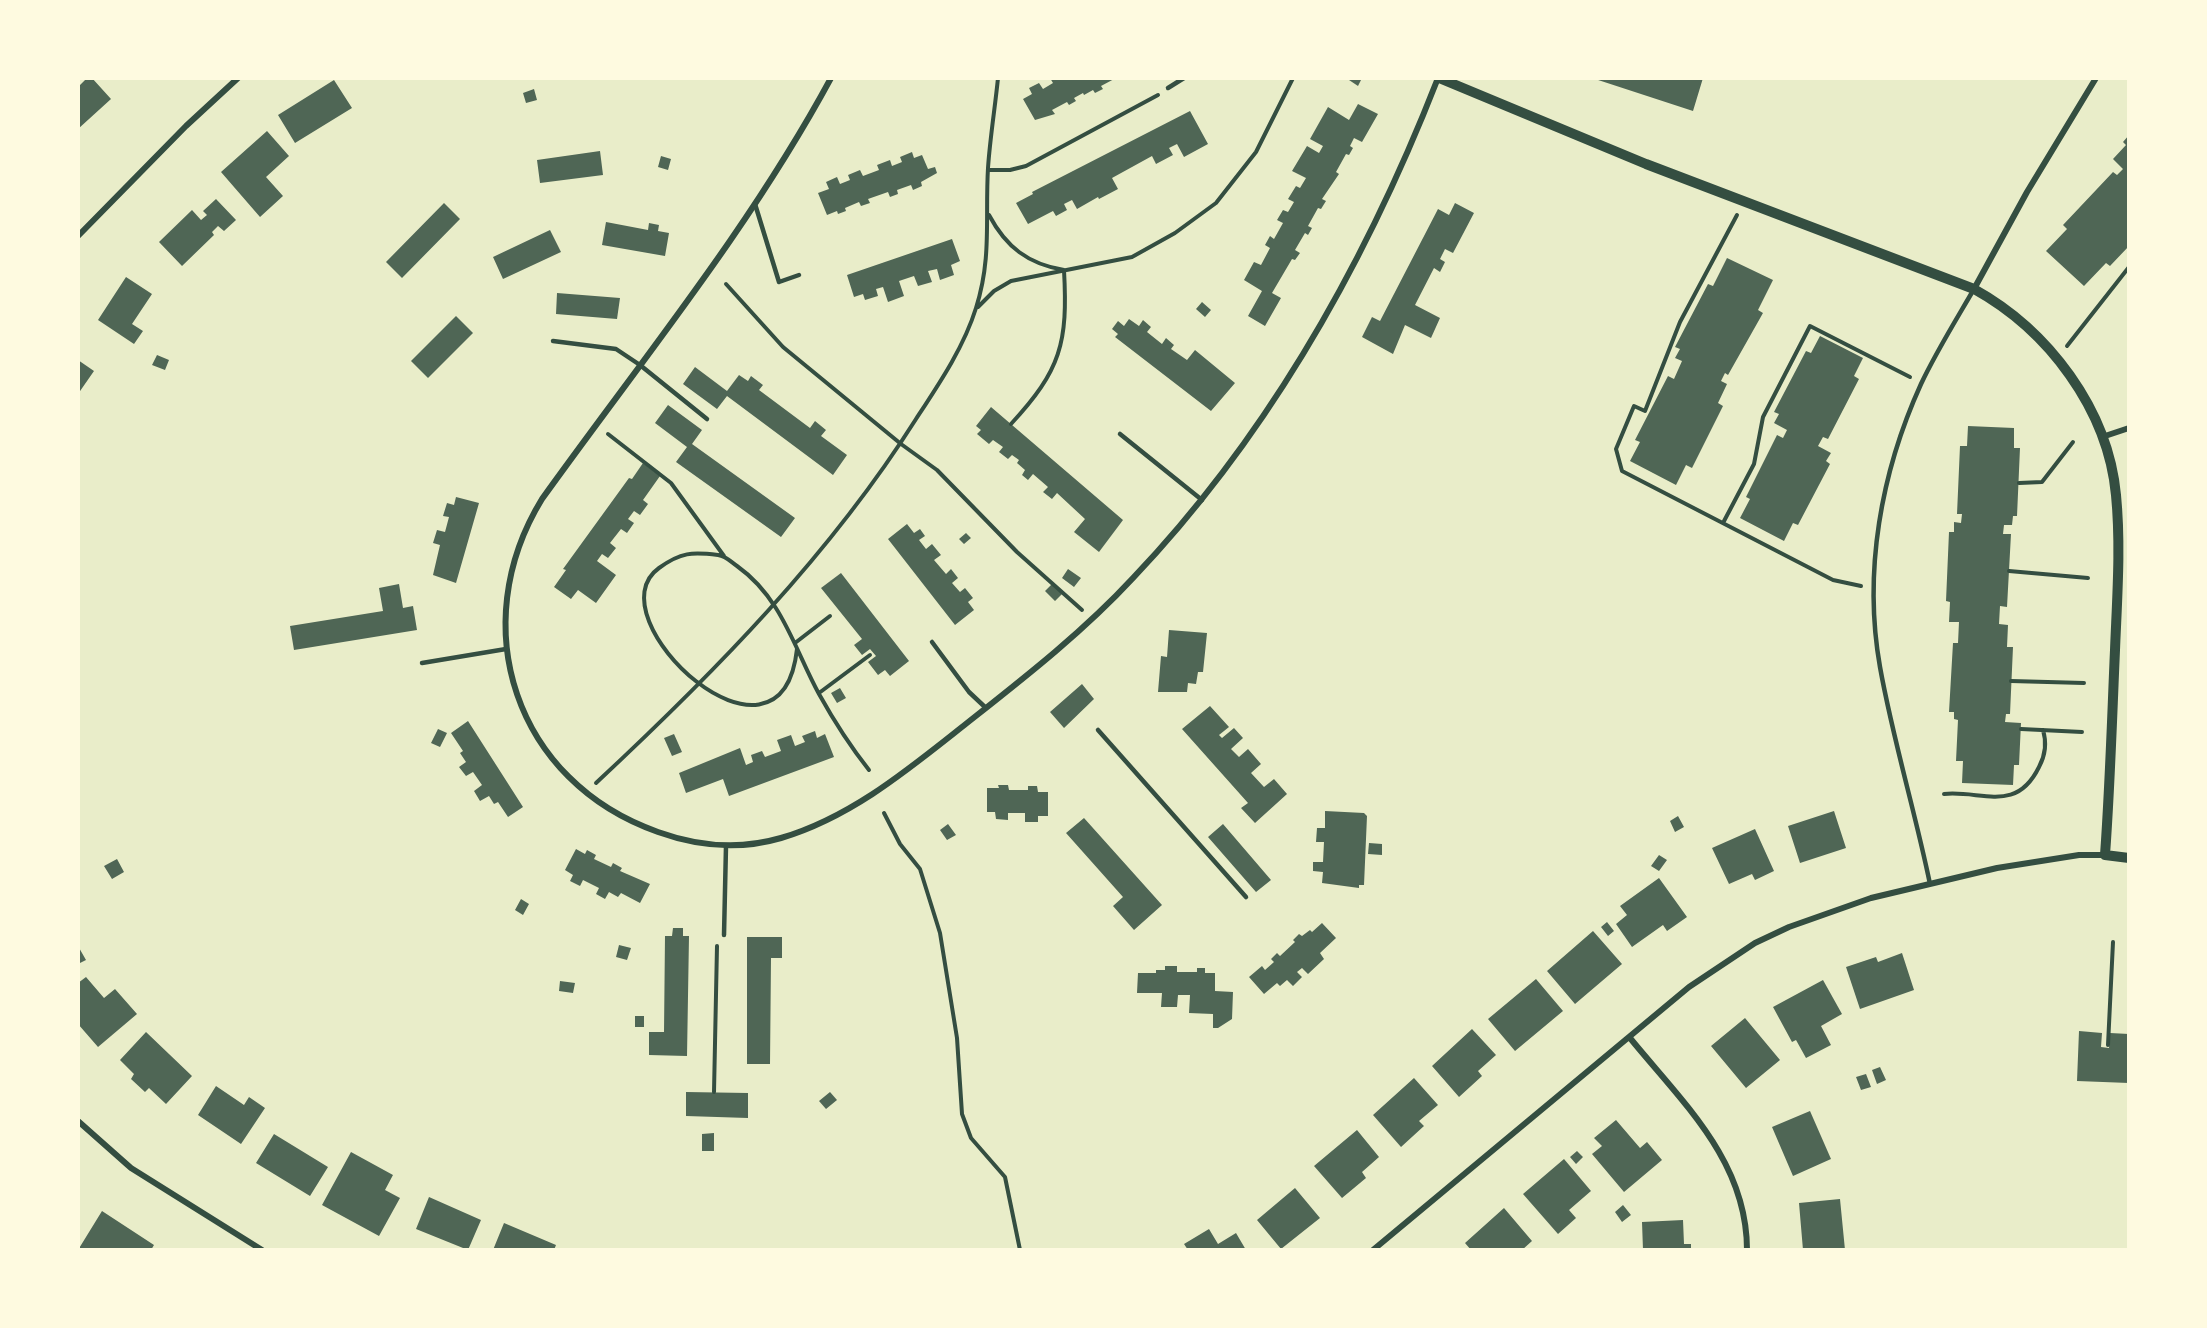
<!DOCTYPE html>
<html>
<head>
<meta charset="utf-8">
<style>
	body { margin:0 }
	#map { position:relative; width:2207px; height:1328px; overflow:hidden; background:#e9edc9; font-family:"Fira Sans",sans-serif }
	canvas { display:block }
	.frame { position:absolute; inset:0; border:80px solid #fefae0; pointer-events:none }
</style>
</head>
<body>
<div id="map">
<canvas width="2207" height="1328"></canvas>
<div class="frame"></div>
</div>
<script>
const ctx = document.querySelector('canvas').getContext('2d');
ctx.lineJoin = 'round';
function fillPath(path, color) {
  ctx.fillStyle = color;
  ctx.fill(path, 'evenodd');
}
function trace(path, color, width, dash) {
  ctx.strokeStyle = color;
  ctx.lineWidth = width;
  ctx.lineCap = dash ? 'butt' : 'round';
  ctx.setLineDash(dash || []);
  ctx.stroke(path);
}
fillPath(new Path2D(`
	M87 78H92L111 99 78 129V87Z
	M1050 78H1116L1101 86 1103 89 1095 93 1093 90 1084 95 1083 93 1074 98 1076 101 1069 105 1067 102 1052 110 1055 114 1035 120 1023 99 1032 94 1029 88 1039 83 1043 89 1053 83Z
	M1346 78H1362L1358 86Z
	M1592 78H1703L1693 111Z
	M334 80 352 108 295 143 278 115Z
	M534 89 537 100 526 103 523 93Z
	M1358 104 1378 114 1362 142 1354 138 1350 146 1353 148 1349 155 1346 154 1336 172 1339 174 1322 199 1326 201 1321 209 1318 208 1308 226 1312 228 1308 235 1305 233 1295 250 1300 253 1295 260 1292 259 1272 293 1281 298 1265 326 1248 316 1262 291 1244 280 1254 262 1261 265 1270 248 1265 245 1270 236 1274 239 1283 223 1277 220 1283 210 1288 212 1294 202 1288 199 1296 186 1300 188 1306 178 1292 171 1307 146 1319 153 1323 146 1310 139 1328 107 1349 120Z
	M1190 111 1208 144 1184 157 1177 144 1169 148 1173 155 1156 164 1152 156 1112 178 1118 189 1099 199 1098 197 1077 209 1072 200 1064 204 1067 210 1056 216 1053 211 1028 224 1016 203 1033 194 1032 192Z
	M267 131 289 156 266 177 283 196 260 217 221 172Z
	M2129 135V246L2110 266 2106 263 2084 286 2046 251 2067 229 2063 225 2113 172 2117 175 2123 169 2113 159 2126 145 2123 142Z
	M600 151 603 175 540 183 537 160Z
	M912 152 914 158 922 155 928 169 935 167 937 173 921 182 922 186 913 190 911 185 897 190 898 194 890 197 888 192 868 199 870 203 861 206 859 202 845 208 846 211 838 214 837 211 827 215 818 193 829 189 826 182 837 177 840 184 850 180 848 175 860 170 863 176 879 170 877 165 890 160 892 166 902 162 900 157Z
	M661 156 671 159 668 170 658 167Z
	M216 199 236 220 224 231 218 226 212 232 214 235 182 266 159 242 192 210 201 220 207 215 203 211Z
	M444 203 460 219 402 278 386 262Z
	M1455 203 1474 213 1453 253 1445 249 1440 259 1445 262 1440 272 1434 268 1415 305 1440 318 1431 338 1405 325 1393 354 1362 337 1372 317 1380 321 1438 209 1449 215Z
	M606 222 648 230 649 223 659 225 658 231 669 233 665 256 602 245Z
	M550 230 561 252 503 279 493 257Z
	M952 239 960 261 951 265 954 275 940 280 937 269 928 271 932 282 918 286 914 276 899 281 904 296 888 302 883 287 876 289 878 296 865 300 863 294 854 297 847 275Z
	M1727 258 1773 280 1758 310 1763 313 1728 375 1725 373 1721 381 1727 384 1718 403 1723 406 1692 468 1686 465 1676 485 1630 461 1640 442 1635 440 1668 376 1674 379 1682 361 1675 358 1680 349 1675 347 1708 284 1713 286Z
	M126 277 152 294 132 324 143 331 134 344 98 320Z
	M557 293 620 298 617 319 556 314Z
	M1202 302 1211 310 1205 317 1196 309Z
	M456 316 473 333 428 378 411 361Z
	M1129 319 1139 326 1143 320 1151 327 1147 332 1162 344 1166 338 1174 345 1171 349 1187 360 1195 350 1235 383 1211 411 1115 337 1118 334 1112 329 1118 321 1124 326Z
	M1820 336 1863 358 1854 376 1859 379 1828 439 1823 437 1818 446 1831 453 1826 461 1830 464 1798 525 1793 523 1784 541 1740 518 1750 499 1746 497 1777 435 1783 438 1787 430 1774 423 1779 414 1774 412 1806 351 1811 353Z
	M157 355 169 360 165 370 152 365Z
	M78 360 94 371 78 394Z
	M695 367 727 391 739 375 748 381 751 376 763 385 759 390 810 428 815 421 826 430 821 436 847 455 833 475 727 396 717 409 683 384Z
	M668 405 702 430 692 444 795 518 781 537 676 462 687 447 655 423Z
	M991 407 1123 520 1099 552 1074 532 1085 519 1057 493 1052 499 1043 492 1048 487 1033 474 1028 480 1022 475 1025 470 1017 463 1019 460 1012 455 1008 459 999 452 1003 447 993 440 989 444 977 434 981 430 976 426Z
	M1968 426 2014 428V448H2020L2017 516H2013L2012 525H2004L2003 534H2011L2007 607 2000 606 1999 624 2008 625 2007 647H2013L2010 714H2006L2005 722 2021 723 2019 765H2014L2013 785 1962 783 1963 761H1956L1958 720 1954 719V712H1949L1953 643H1958L1959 622H1949L1950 602 1946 601 1949 532H1954V522L1961 523 1962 514H1957L1960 446H1967Z
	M643 463 660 476 643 500 648 504 640 515 634 511 628 519 634 523 627 533 621 529 610 543 616 548 608 558 602 554 597 561 616 575 596 603 578 590 571 599 554 587 566 570 563 569 629 478 632 479Z
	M456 497 479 503 456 583 433 575 440 545 433 543 437 530 445 532 449 517 443 516 447 503 454 505Z
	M907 524 914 533 920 529 925 536 919 540 926 549 932 544 941 555 934 560 946 574 951 569 958 578 952 583 960 592 965 588 973 598 968 602 974 610 955 625 888 539Z
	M966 533 971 538 964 544 959 539Z
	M1068 569 1081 578 1074 587 1062 578Z
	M841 573 909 661 890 676 885 670 878 675 868 662 876 656 870 649 862 655 854 645 862 639 821 588Z
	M399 584 403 608 413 606 417 630 294 650 290 626 383 611 379 588Z
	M1052 584 1062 594 1055 601 1045 591Z
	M1169 630 1207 633 1203 672H1198L1196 684 1188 683 1187 692H1158L1161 656 1167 657Z
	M1082 684 1094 699 1064 728 1050 712Z
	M840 688 846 698 837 703 831 693Z
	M1210 706 1229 727 1219 735 1222 738 1234 728 1243 738 1231 749 1239 757 1248 749 1261 764 1251 773 1264 787 1274 779 1287 794 1255 823 1241 808 1248 803 1182 729Z
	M468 721 523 807 508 817 498 802 494 804 489 796 480 801 474 791 482 785 473 772 466 776 459 767 466 762 460 753 463 751 451 733Z
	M438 729 447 733 440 747 431 743Z
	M815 731 817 738 825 734 834 757 729 796 723 779 686 793 679 773 740 748 746 765 753 762 751 755 762 751 765 757 781 751 777 740 791 735 795 746 805 742 802 736Z
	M674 734 682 752 672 756 664 738Z
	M998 785H1008L1009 790H1028V786H1037L1038 792H1048V816H1038V822H1025V813H1008V820L996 819 995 812H987V788H999Z
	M1325 811 1364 813 1367 816 1364 885H1359V888L1322 883 1323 872 1313 871V862H1323L1324 842H1316L1317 828H1325Z
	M1834 811 1846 848 1800 863 1788 826Z
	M1678 816 1684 827 1675 832 1670 821Z
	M1084 818 1162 905 1134 930 1113 906 1123 897 1066 833Z
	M948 824 956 835 947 840 940 830Z
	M1223 824 1271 880 1256 892 1208 837Z
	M1755 829 1774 871 1755 880 1752 874 1729 884 1712 848Z
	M1369 843 1382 844V855L1368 854Z
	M576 849 585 854 587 850 596 855 594 859 611 867 613 863 622 868 620 871 650 884 640 903 621 893 618 897 609 892 605 899 596 894 599 888 583 880 580 886 570 881 573 875 565 870Z
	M1659 855 1667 860 1659 871 1651 866Z
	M117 859 124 872 112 879 104 866Z
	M1659 878 1687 917 1667 931 1663 925 1632 947 1616 924 1627 915 1620 906Z
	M521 899 529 904 523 915 515 910Z
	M1607 922 1614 931 1608 936 1601 927Z
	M1322 923 1336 938 1320 953 1324 959 1308 974 1302 968 1297 972 1302 977 1293 986 1287 980 1280 986 1277 983 1264 994 1249 977 1262 966 1265 970 1274 962 1271 959 1277 953 1280 956 1295 942 1293 940 1299 934 1302 936 1310 930 1312 932Z
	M673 928H683V936H689L687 1056 649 1055V1032H664L665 936H672Z
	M1593 931 1622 964 1575 1004 1547 971Z
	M747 937H782V958H771L770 1064H747Z
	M619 945 631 948 627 960 616 957Z
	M78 946 86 960 78 964Z
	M1902 953 1914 990 1860 1009 1846 967 1876 957 1878 962Z
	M1165 966H1177V972H1197V968H1205V973H1215V991L1233 992 1232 1019 1218 1028H1213V1014L1189 1013 1190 995H1178L1177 1007H1161L1162 993H1137L1138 973H1156V970H1165Z
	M86 977 104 998 115 989 137 1014 98 1047 78 1024V983Z
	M1536 979 1563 1011 1515 1051 1488 1019Z
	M1823 980 1842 1014 1821 1026 1831 1045 1806 1058 1796 1040 1792 1042 1773 1007Z
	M560 981 575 983 573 993 559 991Z
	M635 1016H644V1027H635Z
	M1745 1018 1780 1060 1746 1088 1711 1046Z
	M1472 1029 1496 1055 1478 1071 1482 1076 1459 1097 1432 1066Z
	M2079 1031 2102 1033 2101 1047 2109 1048 2110 1033 2129 1034V1083L2077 1081Z
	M146 1032 192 1076 166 1104 149 1088 145 1092 131 1079 134 1074 120 1060Z
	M1880 1067 1886 1080 1877 1084 1872 1070Z
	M1866 1074 1871 1087 1861 1090 1856 1077Z
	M1414 1078 1438 1105 1419 1121 1424 1126 1401 1147 1373 1115Z
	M216 1086 244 1105 249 1097 265 1108 241 1144 198 1115Z
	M686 1092 748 1093V1118L686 1116Z
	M830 1092 837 1100 826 1109 819 1101Z
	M1810 1111 1831 1159 1793 1176 1772 1127Z
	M1616 1120 1640 1148 1647 1142 1662 1160 1624 1192 1592 1154 1602 1146 1594 1138Z
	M1357 1130 1379 1157 1362 1172 1366 1178 1342 1198 1314 1166Z
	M714 1133V1151H702V1134Z
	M274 1134 328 1167 310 1196 256 1163Z
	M1577 1151 1583 1157 1576 1164 1570 1157Z
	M351 1152 393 1175 385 1190 400 1198 379 1236 322 1205Z
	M1564 1159 1591 1191 1569 1210 1576 1218 1558 1234 1523 1194Z
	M1295 1188 1320 1218 1281 1249 1257 1220Z
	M429 1197 481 1220 468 1250 416 1229Z
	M1840 1199 1845 1250H1803L1799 1203Z
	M1623 1205 1631 1215 1622 1222 1615 1212Z
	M1504 1208 1532 1241 1522 1250H1471L1465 1243Z
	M102 1211 154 1245 151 1250H78Z
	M1683 1220 1684 1244H1691V1250H1643L1642 1222Z
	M504 1223 556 1245 554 1250H493Z
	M1209 1229 1218 1244 1236 1233 1246 1250H1188L1184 1244Z`), '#4f6655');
trace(new Path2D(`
	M988 170H1010L1026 166 1158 95
	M989 215C1006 247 1028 264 1064 270 1068 343 1061 370 1011 424
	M1737 215 1680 322 1645 411 1634 406 1616 449 1622 471 1833 580 1861 586
	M726 284 783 347 901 444 937 470 1017 552 1082 610
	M978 307 994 291 1011 281 1132 257 1175 233 1216 203 1256 152 1293 78
	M2067 346 2129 267
	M608 434 671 483 724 556
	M2019 483 2042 482 2073 442
	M1723 523 1754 464 1763 417 1810 326 1910 377
	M2009 571 2088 578
	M795 643 830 616
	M797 649C781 794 590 617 659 568 681 552 692 552 718 555 726 556 731 562 737 566 782 598 794 648 819 694 834 721 850 746 869 770
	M2011 681 2084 683
	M819 693 870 655
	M2021 729 2082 732
	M596 783C714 673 830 555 916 419 939 384 964 347 976 308 992 258 985 218 988 168 990 138 995 108 998 78
	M1944 794C1982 790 2016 814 2039 767 2046 754 2047 743 2043 730
	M884 813 900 844 920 869 940 933 957 1038 962 1114 971 1138 1005 1177 1020 1250
	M2108 1045 2113 942
	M714 1092 717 946`), '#344e41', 4);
trace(new Path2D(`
	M1168 88 1184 78
	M755 204 779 282 799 275
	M553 341 616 349 640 365 707 419
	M1120 434 1202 500
	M932 642 969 692 986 708
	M422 663 506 649
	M1098 730 1246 897
	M1930 884C1915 811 1893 740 1880 667 1863 572 1881 472 1921 384 1936 352 1956 320 1974 289
	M724 935 726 846`), '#344e41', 4.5);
trace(new Path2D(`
	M831 78C750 228 641 361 542 499 464 626 515 782 658 832 697 846 740 850 781 838 852 817 910 768 967 723 1024 678 1083 632 1133 578 1268 436 1367 260 1438 78
	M78 236 186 126 238 78
	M1974 289 2027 192 2096 78
	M2102 437 2129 428
	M1630 1038C1683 1103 1747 1161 1747 1250
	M78 1121 131 1168 262 1250
	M1373 1250 1689 987 1755 943 1789 927 1871 898 1997 868 2079 855H2105`), '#344e41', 6);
trace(new Path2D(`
	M1439 78 1646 164 1974 289C2048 330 2108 409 2116 495 2121 546 2117 599 2115 650 2112 718 2110 787 2105 855L2129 858`), '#344e41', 10);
</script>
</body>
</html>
